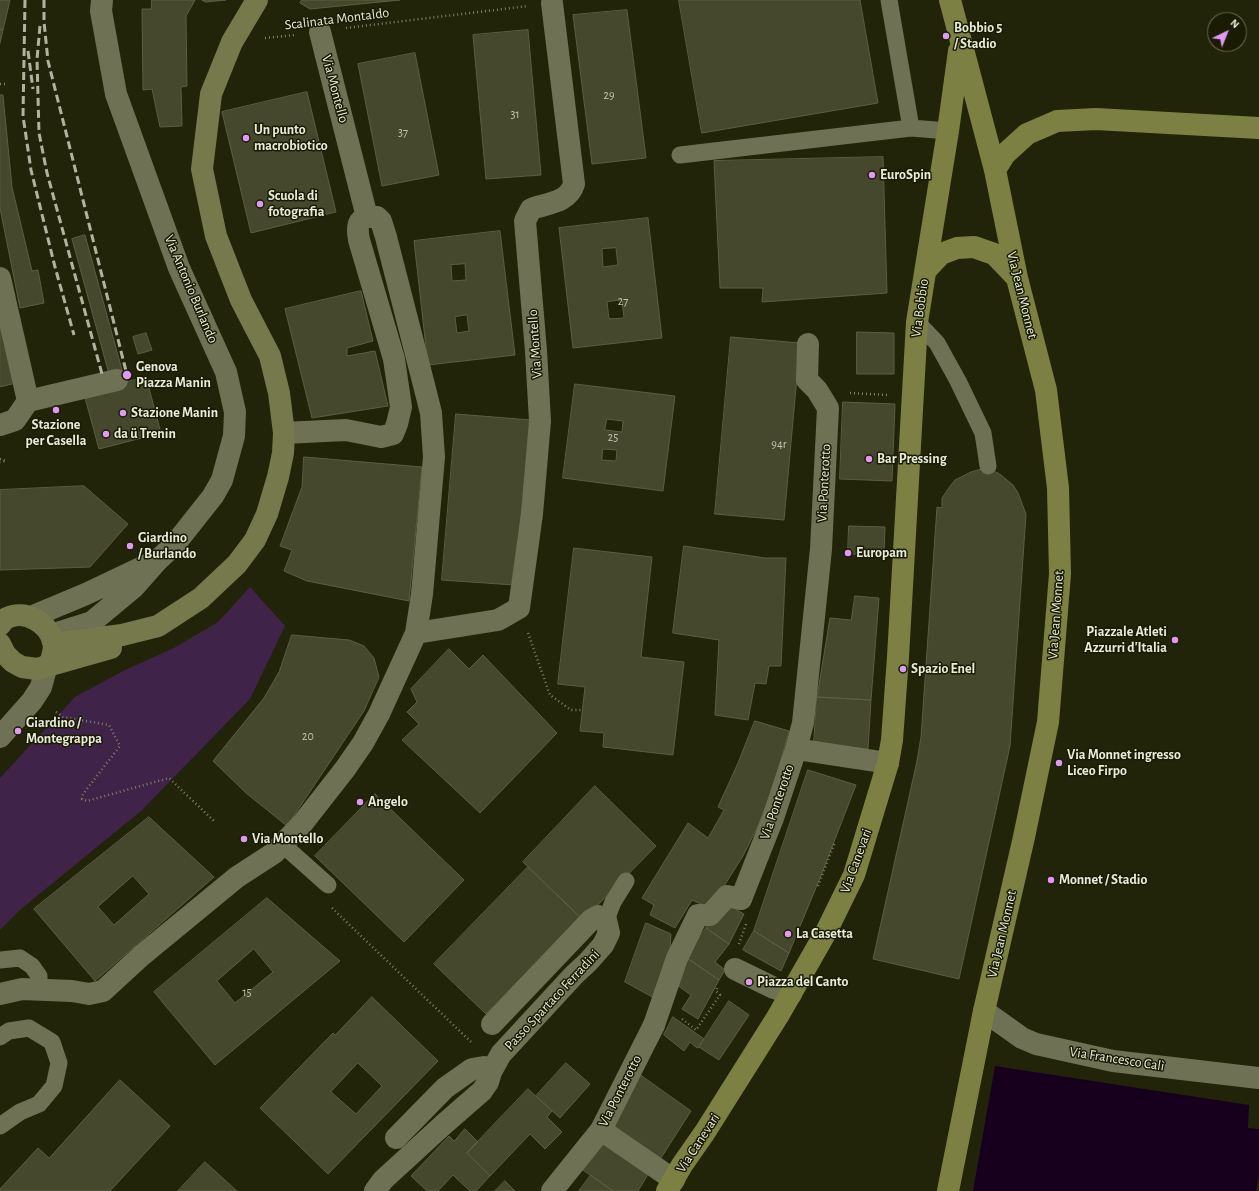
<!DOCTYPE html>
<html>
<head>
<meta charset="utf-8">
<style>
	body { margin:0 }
	#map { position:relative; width:1259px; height:1191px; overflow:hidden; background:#222409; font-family:"Alegreya Sans",sans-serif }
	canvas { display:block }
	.north { position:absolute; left:1207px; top:12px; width:40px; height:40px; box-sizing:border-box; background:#191b02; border:1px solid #6c6f59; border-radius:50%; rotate:43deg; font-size:11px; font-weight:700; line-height:16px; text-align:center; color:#e9ecdb }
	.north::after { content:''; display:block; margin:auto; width:14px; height:18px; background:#dd99f3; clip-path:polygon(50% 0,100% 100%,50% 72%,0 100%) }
</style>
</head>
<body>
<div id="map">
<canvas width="1259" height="1191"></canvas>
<div class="north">N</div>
</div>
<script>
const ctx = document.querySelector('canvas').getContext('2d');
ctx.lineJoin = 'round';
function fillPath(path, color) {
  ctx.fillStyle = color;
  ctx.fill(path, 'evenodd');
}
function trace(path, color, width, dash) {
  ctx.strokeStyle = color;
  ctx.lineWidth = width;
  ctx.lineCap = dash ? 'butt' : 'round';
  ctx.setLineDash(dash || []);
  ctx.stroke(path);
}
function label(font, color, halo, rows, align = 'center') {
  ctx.font = font + ' "Alegreya Sans",sans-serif';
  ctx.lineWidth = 3;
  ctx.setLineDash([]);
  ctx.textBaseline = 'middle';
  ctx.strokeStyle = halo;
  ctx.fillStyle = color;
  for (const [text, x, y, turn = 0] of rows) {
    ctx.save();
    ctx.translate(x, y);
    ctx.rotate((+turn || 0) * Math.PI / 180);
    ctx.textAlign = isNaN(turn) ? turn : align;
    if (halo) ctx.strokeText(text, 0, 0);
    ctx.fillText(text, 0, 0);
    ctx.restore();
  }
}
fillPath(new Path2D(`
	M250 587 285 626 250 699 141 811 21 909 0 930V778L75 697 125 670 174 648 218 622Z`), '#402349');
fillPath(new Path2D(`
	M995 1066 1249 1105 1248 1128 1259 1129V1175L1256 1191H973Z`), '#16001e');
const building = new Path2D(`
	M0 0H10L3 30 0 29Z
	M152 0H195L186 16 187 86 181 87 182 126 160 127 152 89 143 90 142 9H151Z
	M202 0H226L206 2Z
	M302 0H400L310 9 300 3Z
	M679 0H860L878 103 702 133Z
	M627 10 646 158 592 164 573 15Z
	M0 29 3 30 0 43Z
	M528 30 541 175 486 179 473 35Z
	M415 53 439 175 382 186 358 64Z
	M307 92 336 212 251 233 222 112Z
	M0 95H3L12 187 32 271 38 270 44 303 20 308 0 208Z
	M883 157 887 293 762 302 763 288H720L714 161Z
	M648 218 662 338 573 348 559 228ZM616 248 618 265 603 267 602 249ZM622 300 624 318 609 319 607 302Z
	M500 231 515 355 428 365 414 241ZM465 264 466 280 452 281 451 265ZM467 315 469 331 457 333 455 317Z
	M85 235 122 370 126 383 109 374 72 239Z
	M361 291 373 341 347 348V356L375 351 388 406 312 418 285 309Z
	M0 317 16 383 0 387Z
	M857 332 894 333V374H857Z
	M146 333 152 350 138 354 133 337Z
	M731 337 800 343 784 520 715 514Z
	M146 377 161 433 99 449 84 394Z
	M575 384 675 396 663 491 563 478ZM607 419 623 421 622 432 605 430ZM603 449 617 450 616 461 602 460Z
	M843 402 895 404 892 481 840 479Z
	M456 414 531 420 514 585 442 580Z
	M304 457 422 467 409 601 307 581 284 571 292 550 280 546 302 487Z
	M982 469 996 472 1001 475 1013 485 1018 493 1026 514 1010 746 959 979 873 959 917 761 921 737 937 507 942 508V498L948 489 955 480 971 472Z
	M84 486 128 524 90 567 0 570V490Z
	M849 526 885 527 884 555 848 554Z
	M684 546 765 558H786L781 666H769L766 684 755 683 748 720 715 715 719 640 673 633Z
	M574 548 652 557 641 657 684 662 673 755 603 747 604 733 580 731 585 687 558 684Z
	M855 596 879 598 871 700 817 697 830 618 851 620Z
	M292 635 349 640 364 646 374 658 379 677 364 711 287 826 246 793 213 761 264 698 279 672Z
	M449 649 469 669 483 655 557 733 480 813 402 740 419 724 407 712 417 702 411 689Z
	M817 697 871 700 868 749 814 744Z
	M755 721 789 731 773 788 758 826 743 856 710 908 692 900 675 928 650 915 654 905 642 898 688 823 708 838 724 810 718 807 738 763Z
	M808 770 856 785 820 878 789 953 754 931Z
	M595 786 656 846 583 920 523 862Z
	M375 794 464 880 404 942 315 856Z
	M149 817 214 877 95 981 34 909ZM133 876 149 894 114 925 98 907Z
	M528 867 580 917 486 1014 434 964Z
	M267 898 340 961 215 1065 154 992ZM254 949 273 972 235 1003 217 981Z
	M725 903 744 914 729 944 706 928Z
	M646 923 671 934 669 963 656 999 625 982Z
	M706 928 729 944 715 962 725 970 719 980 687 958Z
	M754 931 789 953 781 971 743 950Z
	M687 958 719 980 698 1019 682 1009 691 995 674 983Z
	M372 997 438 1061 328 1174 260 1108 333 1033 335 1035ZM358 1063 382 1086 356 1114 331 1092Z
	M729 1001 749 1015 719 1060 699 1047Z
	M673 1017 704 1039 699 1047 697 1048 690 1042 684 1051 664 1035Z
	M566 1063 590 1084 560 1118 536 1096Z
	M639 1074 691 1111 659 1161 607 1126Z
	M120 1080 170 1126 110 1191H0V1189L38 1148 49 1158Z
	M528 1089 552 1111 547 1117 562 1132 545 1149 530 1134 490 1176 467 1153Z
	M465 1129 478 1142 467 1153 490 1176 476 1191H470L453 1175 438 1191H427L411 1176 449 1136 454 1141Z
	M611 1141 650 1171 638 1191H613L580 1168 598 1142Z
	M205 1162 237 1191H178Z
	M591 1175 613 1191H579Z
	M505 1181 515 1191H495Z`);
fillPath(building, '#46482d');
trace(building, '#5b5e41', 1);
trace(new Path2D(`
	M346 28 528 6
	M265 38 295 35
	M0 84H5
	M850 393 887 395
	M0 459 6 461 0 462
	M528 633 550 695 571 710H582
	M56 712 63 717 109 725 120 746 83 794 82 799 87 801 169 778 214 821
	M818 886 835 842
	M332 908 471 1042
	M739 944 746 924
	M682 1019 696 1030 720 995 716 991 717 988`), '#7d8069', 2.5, [1, 3]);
trace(new Path2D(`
	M889 0 911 128
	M680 155 911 128 948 131
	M917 322 937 343 958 381 983 433 988 466
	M282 844 328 885
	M606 920 613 902 626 881
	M0 960 20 958 32 966 39 976V989
	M0 1037 9 1031 29 1028 52 1042 59 1063 54 1086 39 1104 20 1112 0 1126`), '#6e7154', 17);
trace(new Path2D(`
	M28 401 117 380
	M654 1025 677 958 698 915H710L727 896 741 899`), '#6e7154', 22);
trace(new Path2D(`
	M320 32 367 217
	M0 278 28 401 15 420 0 425
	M31 617 86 594 147 565
	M416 633 498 620 519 608 532 514 540 421 536 351 525 221 531 209C548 203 568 203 574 184L552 3
	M51 635 92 622 134 587 157 561 175 544 213 496 222 480 234 436 235 412 226 372 179 268 116 94 101 11 102 0
	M796 749 888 763
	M741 899 773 818 796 749 803 723 821 549 828 408 817 390 807 380 808 344
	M735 969 774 988 791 994
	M0 994 22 989 72 991 89 994 103 991 141 956 237 877 274 853 302 824 345 769 363 743 379 714 416 633 422 594 434 457 431 413 425 389 386 237 381 221 377 217C358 215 356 224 359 240L394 359 401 407 397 424 393 434 381 437 346 430 284 433
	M984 1011 1022 1038 1036 1044 1113 1061 1259 1078
	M601 1130 674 1180
	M396 1138 445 1088 472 1069 484 1067 491 1072
	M375 1191 383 1180 443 1125 482 1091 488 1082 491 1072 501 1054 574 975 588 962 603 945 609 933 606 920 598 916 591 920 492 1024
	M552 1191 601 1130 654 1025`), '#6e7154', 22);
trace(new Path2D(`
	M0 737 32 701 41 687 47 665`), '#6e7154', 22);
trace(new Path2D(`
	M0 625C2 623 4 619 7 618 25 609 49 623 53 642 55 647 53 652 52 657
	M0 644 5 654 13 662 22 667 37 669 111 648
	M54 644 122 635 158 626 201 598 237 564 255 540 267 514 278 477 283 453 284 433 279 393 270 356 241 300 216 236 202 169 211 94 232 42 257 0`), '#75794b', 22);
trace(new Path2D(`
	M995 170 1005 154 1027 134 1057 121 1096 119 1259 128
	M926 270 941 254 957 248 974 247 994 254 1017 278
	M667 1191 682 1165 705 1132 778 1016 826 932 854 875 888 763 892 740 898 657 917 322 948 131 959 51
	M948 1191 984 1011 1024 837 1048 722 1060 574 1058 488 1046 390 1017 278 995 170 950 0`), '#7c8143', 22);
trace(new Path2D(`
	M25 0 23 116 31 170 55 267 74 335
	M44 0V22L48 61 127 375
	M40 26 37 59 39 133 47 173 102 374
	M28 51 33 89`), '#b0b39f', 3, [8, 4]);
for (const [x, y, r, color] of [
	[946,36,4,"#dd99f3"],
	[246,138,4,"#dd99f3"],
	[872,175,4,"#dd99f3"],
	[260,204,4,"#dd99f3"],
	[127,375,5,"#dd99f3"],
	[56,410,4,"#dd99f3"],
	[123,413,4,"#dd99f3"],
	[106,434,4,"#dd99f3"],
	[869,459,4,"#dd99f3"],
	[130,546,4,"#dd99f3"],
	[848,553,4,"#dd99f3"],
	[1175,640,4,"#dd99f3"],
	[903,669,4,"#dd99f3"],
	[18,731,4,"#dd99f3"],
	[1059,763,4,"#dd99f3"],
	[360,802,4,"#dd99f3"],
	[244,839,4,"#dd99f3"],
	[1051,880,4,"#dd99f3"],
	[788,934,4,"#dd99f3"],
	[749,982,4,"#dd99f3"]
]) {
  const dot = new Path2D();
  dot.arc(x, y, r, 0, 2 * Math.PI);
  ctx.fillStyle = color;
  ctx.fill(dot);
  trace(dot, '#191b02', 1.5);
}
label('12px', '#c0c3b0', null, [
	["29",609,95],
	["31",515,114],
	["37",403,132],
	["27",623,301],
	["25",613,437],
	["94r",779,444],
	["20",308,736],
	["15",247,992]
]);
label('14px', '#e9ecdb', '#191b02', [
	["Scalinata Montaldo",337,19,-7],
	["Via Montello",335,89,75],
	["Via Antonio Burlando",191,289,67],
	["Via Jean Monnet",1022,295,76],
	["Via Bobbio",920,308,-82],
	["Via Montello",535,344,-94],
	["Via Ponterotto",824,483,-87],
	["Via Jean Monnet",1056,615,-86],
	["Via Ponterotto",777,802,-71],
	["Via Canevari",856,861,-70],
	["Via Jean Monnet",1002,934,-77],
	["Passo Spartaco Ferradini",552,1000,-47],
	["Via Francesco Calì",1117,1059,9],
	["Via Ponterotto",620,1091,-63],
	["Via Canevari",698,1143,-57]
]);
label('bold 14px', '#e9ecdb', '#191b02', [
	["Bobbio 5",954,28],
	["/ Stadio",954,44],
	["Un punto",254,130],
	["macrobiotico",254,146],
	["EuroSpin",880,175],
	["Scuola di",268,196],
	["fotografia",268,212],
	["Genova",136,367],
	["Piazza Manin",136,383],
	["Stazione Manin",131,413],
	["Stazione",56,425,"center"],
	["per Casella",56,441,"center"],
	["da ü Trenin",114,434],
	["Bar Pressing",877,459],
	["Giardino",138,538],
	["/ Burlando",138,554],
	["Europam",856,553],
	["Piazzale Atleti",1167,632,"right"],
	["Azzurri d'Italia",1167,648,"right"],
	["Spazio Enel",911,669],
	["Giardino /",26,723],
	["Montegrappa",26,739],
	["Via Monnet ingresso",1067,755],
	["Liceo Firpo",1067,771],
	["Angelo",368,802],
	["Via Montello",252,839],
	["Monnet / Stadio",1059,880],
	["La Casetta",796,934],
	["Piazza del Canto",757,982]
], 'left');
</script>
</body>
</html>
